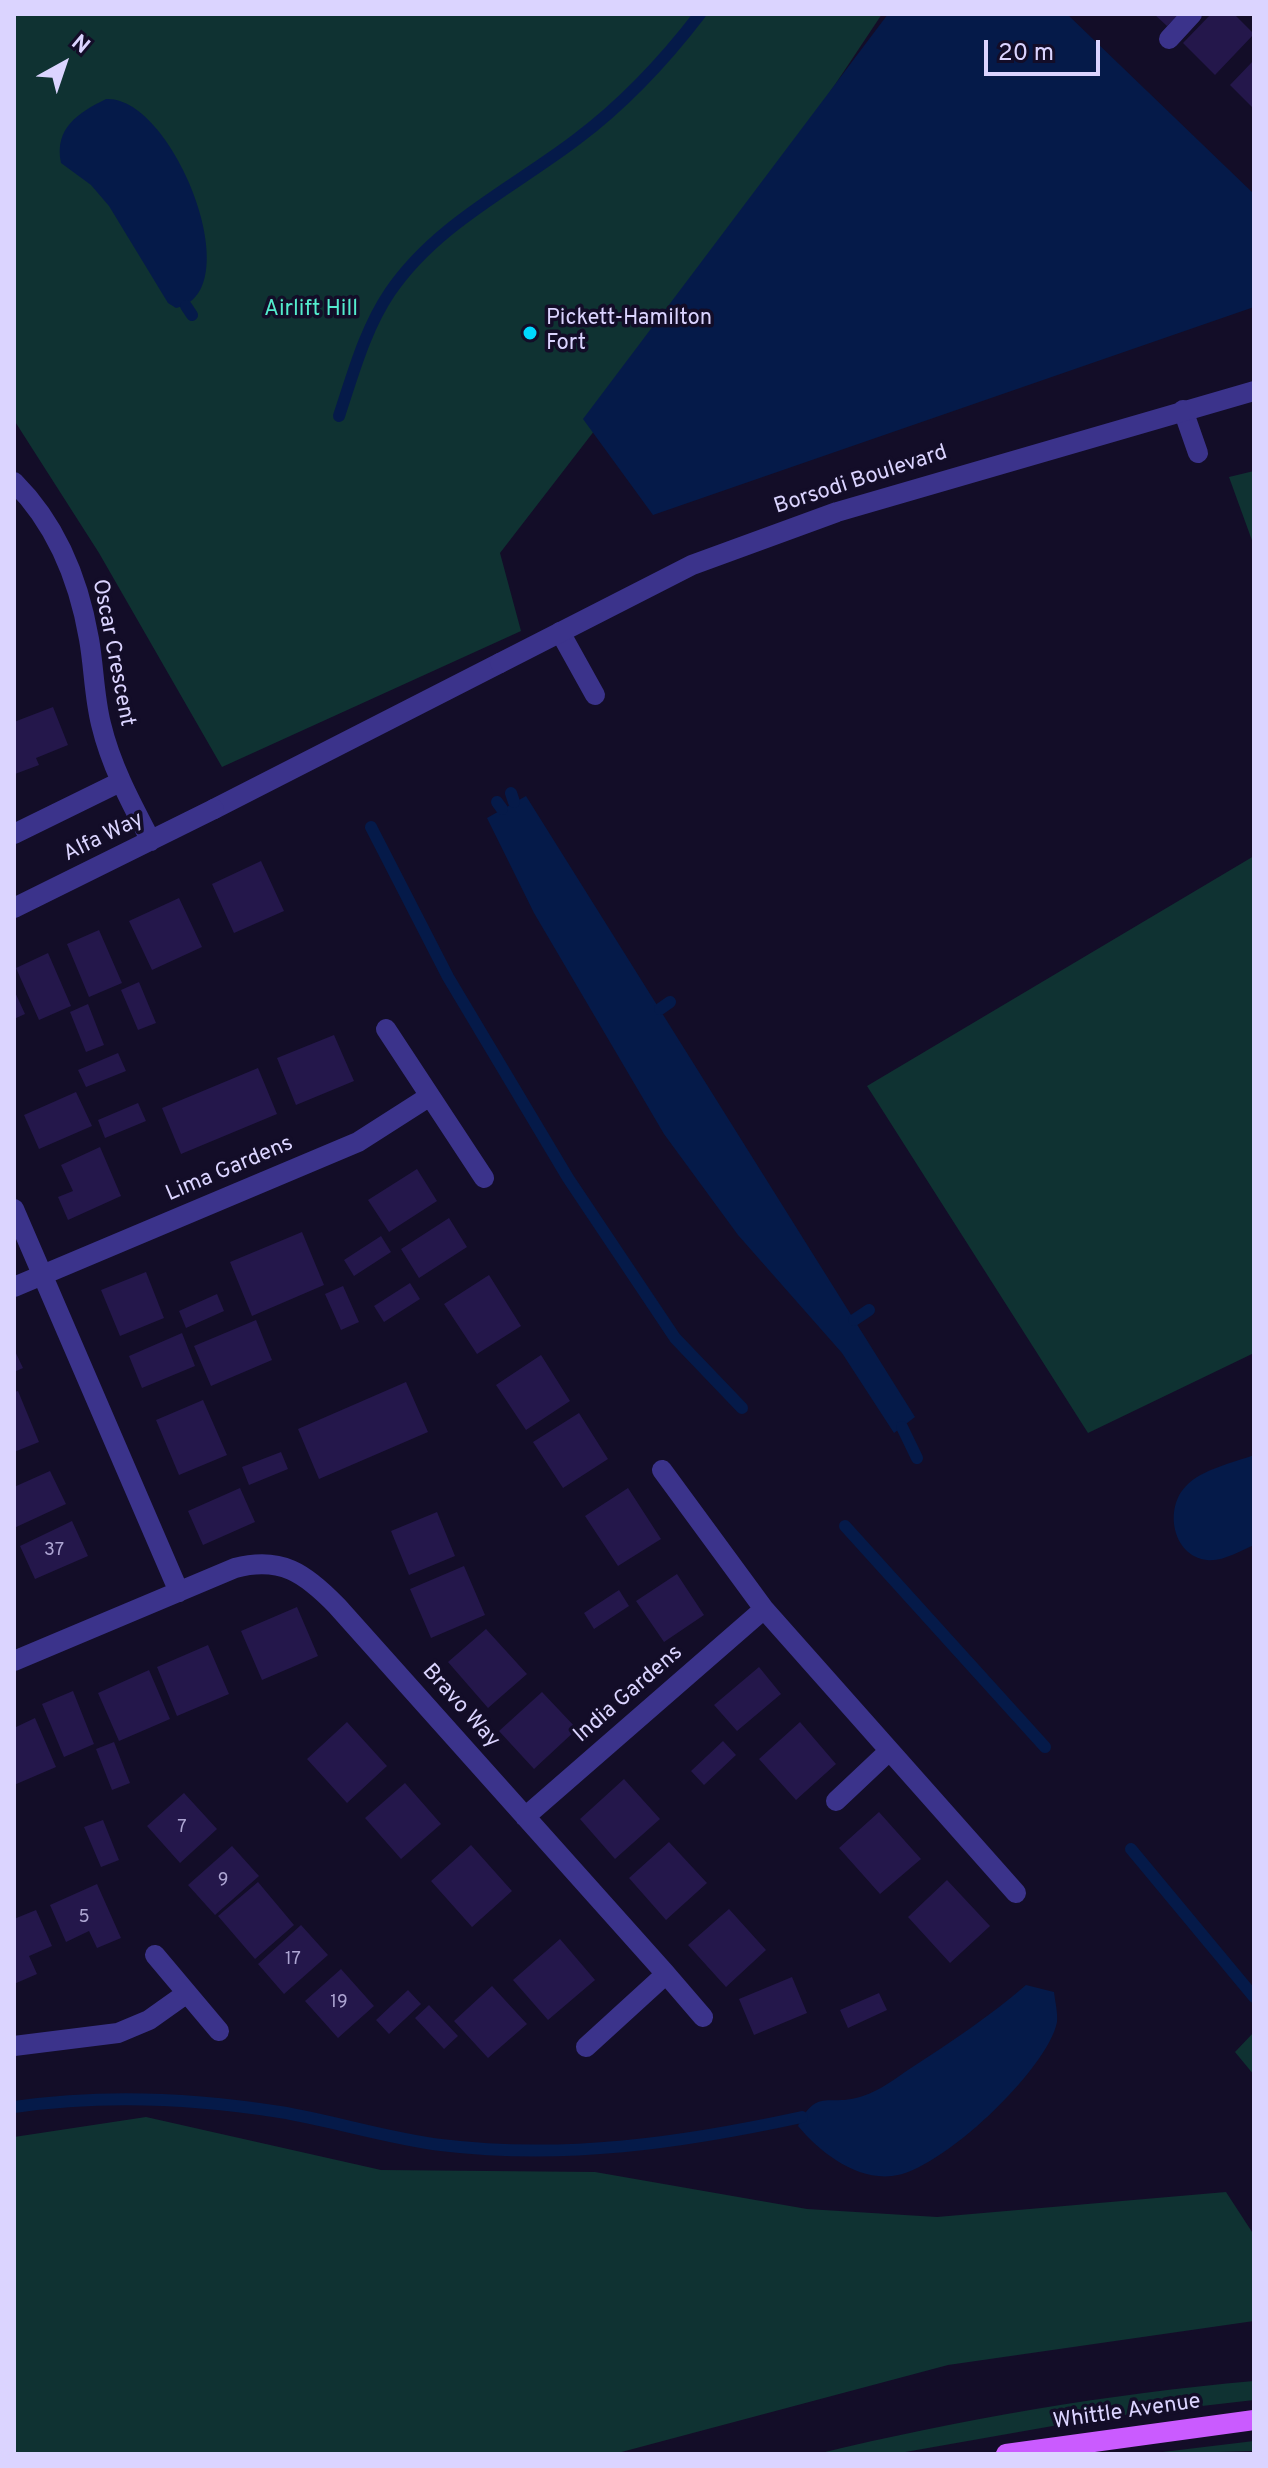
<!DOCTYPE html>
<html>
<head>
<meta charset="utf-8">
<style>
	body { margin:0 }
	#map { position:relative; width:1268px; height:2468px; overflow:hidden; background:#130d28; font-family:Overpass,sans-serif }
	canvas { display:block }
	.frame { position:absolute; inset:0; border:16px solid #dbd4ff; pointer-events:none }
	.north { position:absolute; left:24px; top:24px; width:80px; height:80px; -webkit-text-stroke:6px #130d28; paint-order:stroke; rotate:40deg; font-size:22px; font-weight:700; line-height:32px; text-align:center; color:#dbd4ff }
	.north::after { content:''; display:block; margin:auto; width:28px; height:36px; background:#dbd4ff; clip-path:polygon(50% 0,100% 100%,50% 72%,0 100%) }
	.scale { position:absolute; left:984px; top:40px; width:116px; height:36px; box-sizing:border-box; border:4px solid #dbd4ff; border-top:0; padding-left:10px; font-size:24px; line-height:28px; white-space:nowrap; color:#dbd4ff; -webkit-text-stroke:6px #130d28; paint-order:stroke }
</style>
</head>
<body>
<div id="map">
<canvas width="1268" height="2468"></canvas>
<div class="frame"></div>
<div class="north">N</div>
<div class="scale">20 m</div>
</div>
<script>
const ctx = document.querySelector('canvas').getContext('2d');
ctx.lineJoin = 'round';
function fillPath(path, color) {
  ctx.fillStyle = color;
  ctx.fill(path, 'evenodd');
}
function trace(path, color, width, dash) {
  ctx.strokeStyle = color;
  ctx.lineWidth = width;
  ctx.lineCap = dash ? 'butt' : 'round';
  ctx.setLineDash(dash || []);
  ctx.stroke(path);
}
function label(font, color, halo, rows, align = 'center') {
  ctx.font = font + ' Overpass,sans-serif';
  ctx.lineWidth = 7;
  ctx.setLineDash([]);
  ctx.textBaseline = 'middle';
  ctx.strokeStyle = halo;
  ctx.fillStyle = color;
  for (const [text, x, y, turn = 0] of rows) {
    ctx.save();
    ctx.translate(x, y);
    ctx.rotate((+turn || 0) * Math.PI / 180);
    ctx.textAlign = isNaN(turn) ? turn : align;
    if (halo) ctx.strokeText(text, 0, 0);
    ctx.fillText(text, 0, 0);
    ctx.restore();
  }
}
fillPath(new Path2D(`
	M14 14H882L669 334 500 553 521 631 222 767 99 553 14 420Z
	M1254 471V546L1229 477Z
	M1254 856V1353L1088 1433 867 1086Z
	M1254 2032V2075L1235 2052Z
	M146 2117 381 2170 595 2172 807 2209 937 2217 1226 2192 1254 2235V2321L948 2365 614 2454H14V2137Z
	M1254 2381V2400L1098 2418 894 2454H817C961 2419 1107 2394 1254 2381Z
	M1254 2441V2451L1146 2454Z`), '#0f3232');
fillPath(new Path2D(`
	M888 14H1067L1254 194V307L653 515 583 419Z
	M106 99C173 95 252 293 176 308L168 303 109 206 91 185 61 163C54 128 78 113 106 99Z
	M526 796 915 1417 894 1433 842 1353 738 1235 664 1134 534 913 487 818Z
	M1254 1455V1545C1240 1551 1222 1562 1207 1560 1172 1556 1164 1508 1186 1486 1202 1469 1233 1463 1254 1455Z
	M1026 1985 1054 1992C1055 2001 1058 2013 1057 2022 1048 2069 940 2172 892 2176 855 2180 820 2152 798 2126 817 2086 829 2108 863 2096 881 2090 896 2078 911 2068 951 2042 990 2016 1026 1985Z`), '#051a49');
trace(new Path2D(`
	M186 306 192 315
	M339 416C353 374 365 329 390 292 436 224 513 188 577 139 625 103 664 61 700 14
	M511 793 514 802
	M497 802 502 809
	M371 827 448 977 568 1178 675 1338 742 1408
	M660 1009 670 1002
	M854 1320 869 1310
	M902 1427 917 1458
	M845 1526 1045 1747
	M1131 1849 1254 1997
	M14 2107C103 2094 192 2098 280 2112 334 2121 386 2138 441 2145 564 2160 682 2143 802 2117`), '#051a49', 12);
fillPath(new Path2D(`
	M1154 14H1179L1167 26Z
	M1211 14H1234L1254 34 1215 75 1183 43Z
	M1254 60V109L1230 85Z
	M53 707 68 745 36 758 39 765 15 774 14 722Z
	M261 861 284 911 234 933 212 884Z
	M179 898 202 947 152 970 129 921Z
	M99 930 122 983 89 997 67 944Z
	M48 953 71 1006 39 1020 16 968Z
	M139 982 156 1023 138 1030 121 990Z
	M14 990 25 1014 14 1019Z
	M88 1004 104 1045 86 1052 70 1012Z
	M334 1035 354 1081 296 1105 277 1058Z
	M118 1053 126 1071 86 1087 78 1070Z
	M258 1068 277 1114 181 1154 162 1108Z
	M76 1092 92 1126 39 1149 24 1115Z
	M138 1103 146 1121 105 1138 98 1120Z
	M100 1147 121 1196 68 1220 58 1197 73 1191 61 1165Z
	M417 1169 437 1201 389 1232 368 1200Z
	M449 1218 467 1247 419 1278 401 1249Z
	M302 1232 324 1285 252 1316 230 1262Z
	M381 1236 391 1252 354 1276 344 1260Z
	M146 1272 164 1318 120 1336 101 1290Z
	M489 1275 521 1326 477 1354 444 1304Z
	M410 1283 420 1299 384 1322 374 1306Z
	M343 1286 359 1322 341 1330 325 1294Z
	M217 1294 224 1311 186 1328 179 1311Z
	M256 1320 272 1360 211 1386 194 1346Z
	M182 1333 195 1366 142 1388 129 1356Z
	M14 1349 23 1368 14 1372Z
	M541 1355 570 1401 526 1430 496 1385Z
	M406 1382 428 1432 319 1479 298 1429Z
	M18 1391 39 1442 14 1452V1392Z
	M203 1400 227 1455 179 1475 156 1420Z
	M579 1413 608 1459 563 1488 533 1442Z
	M281 1452 288 1469 249 1485 242 1467Z
	M50 1471 66 1504 14 1528V1487Z
	M240 1488 255 1522 203 1545 188 1511Z
	M628 1488 661 1539 618 1566 585 1516Z
	M437 1512 455 1556 409 1575 391 1531Z
	M72 1521 88 1556 35 1579 20 1546Z
	M464 1566 485 1615 431 1638 410 1589Z
	M677 1574 704 1615 664 1642 636 1601Z
	M619 1590 629 1606 594 1629 584 1613Z
	M297 1607 318 1656 262 1680 241 1631Z
	M486 1629 527 1674 488 1708 448 1662Z
	M208 1645 229 1694 177 1716 157 1667Z
	M759 1667 781 1694 737 1731 714 1705Z
	M149 1670 170 1719 119 1741 98 1693Z
	M73 1691 94 1744 64 1757 42 1704Z
	M542 1692 577 1729 534 1769 499 1731Z
	M35 1718 56 1767 14 1785V1728Z
	M347 1722 387 1766 347 1803 307 1759Z
	M800 1722 836 1764 796 1800 759 1759Z
	M723 1741 736 1755 704 1785 691 1771Z
	M114 1742 130 1783 112 1790 96 1749Z
	M624 1779 660 1819 615 1859 580 1819Z
	M405 1783 441 1824 401 1859 365 1818Z
	M184 1793 217 1829 180 1863 147 1826Z
	M879 1812 921 1859 880 1894 839 1848Z
	M103 1820 119 1860 101 1867 84 1827Z
	M669 1842 707 1883 666 1920 629 1878Z
	M471 1845 512 1891 472 1927 431 1881Z
	M232 1846 259 1876 215 1915 188 1885Z
	M947 1880 990 1926 950 1963 908 1917Z
	M258 1882 294 1925 255 1959 218 1916Z
	M97 1884 121 1938 97 1948 89 1931 66 1942 50 1905Z
	M729 1909 766 1950 726 1987 688 1945Z
	M36 1910 52 1946 29 1956 37 1974 14 1984V1919Z
	M301 1925 328 1955 284 1994 258 1964Z
	M560 1939 595 1980 548 2020 513 1980Z
	M341 1969 374 2006 338 2038 305 2001Z
	M792 1977 807 2013 754 2035 739 1999Z
	M492 1986 527 2024 488 2058 454 2021Z
	M408 1990 421 2004 389 2034 376 2020Z
	M879 1993 887 2010 848 2028 840 2010Z
	M429 2005 458 2036 444 2049 415 2018Z`), '#24174b');
trace(new Path2D(`
	M1183 410 1198 453
	M560 632 595 695
	M214 809 500 663`), '#3b338b', 20);
trace(new Path2D(`
	M1169 39 1192 14
	M14 482C56 524 79 581 89 639 94 667 94 696 101 724 111 766 131 803 151 841
	M500 663 692 565 837 512 1254 391
	M14 834 120 782
	M14 908 214 809
	M386 1029 484 1178
	M14 1209 179 1592
	M14 1287 358 1142 430 1096
	M662 1470 764 1609 1016 1893
	M14 1661 235 1568C281 1556 305 1573 337 1606L666 1974
	M836 1801 888 1752
	M525 1817 764 1609
	M155 1955 219 2031
	M14 2046 118 2033 149 2020 187 1993
	M586 2047 666 1974 703 2017`), '#3b338b', 20);
trace(new Path2D(`
	M1006 2454 1254 2420`), '#ca5bff', 20);
for (const [x, y, r, color] of [
	[530,333,8,"#00d8ff"]
]) {
  const dot = new Path2D();
  dot.arc(x, y, r, 0, 2 * Math.PI);
  ctx.fillStyle = color;
  ctx.fill(dot);
  trace(dot, '#130d28', 3);
}
label('18px', '#ada5d2', null, [
	["37",54,1551],
	["7",182,1828],
	["9",223,1881],
	["5",84,1918],
	["17",293,1960],
	["19",339,2003]
]);
label('22px', '#53ebcd', '#130d28', [
	["Airlift Hill",311,311]
]);
label('22px', '#dbd4ff', '#130d28', [
	["Pickett-Hamilton",546,320],
	["Fort",546,345]
], 'left');
label('22px', '#dbd4ff', '#130d28', [
	["Borsodi Boulevard",861,481,-18],
	["Oscar Crescent",112,653,79],
	["Alfa Way",104,838,-26],
	["Lima Gardens",230,1170,-23],
	["India Gardens",629,1695,-41],
	["Bravo Way",460,1707,48],
	["Whittle Avenue",1127,2413,-8]
]);
</script>
</body>
</html>
